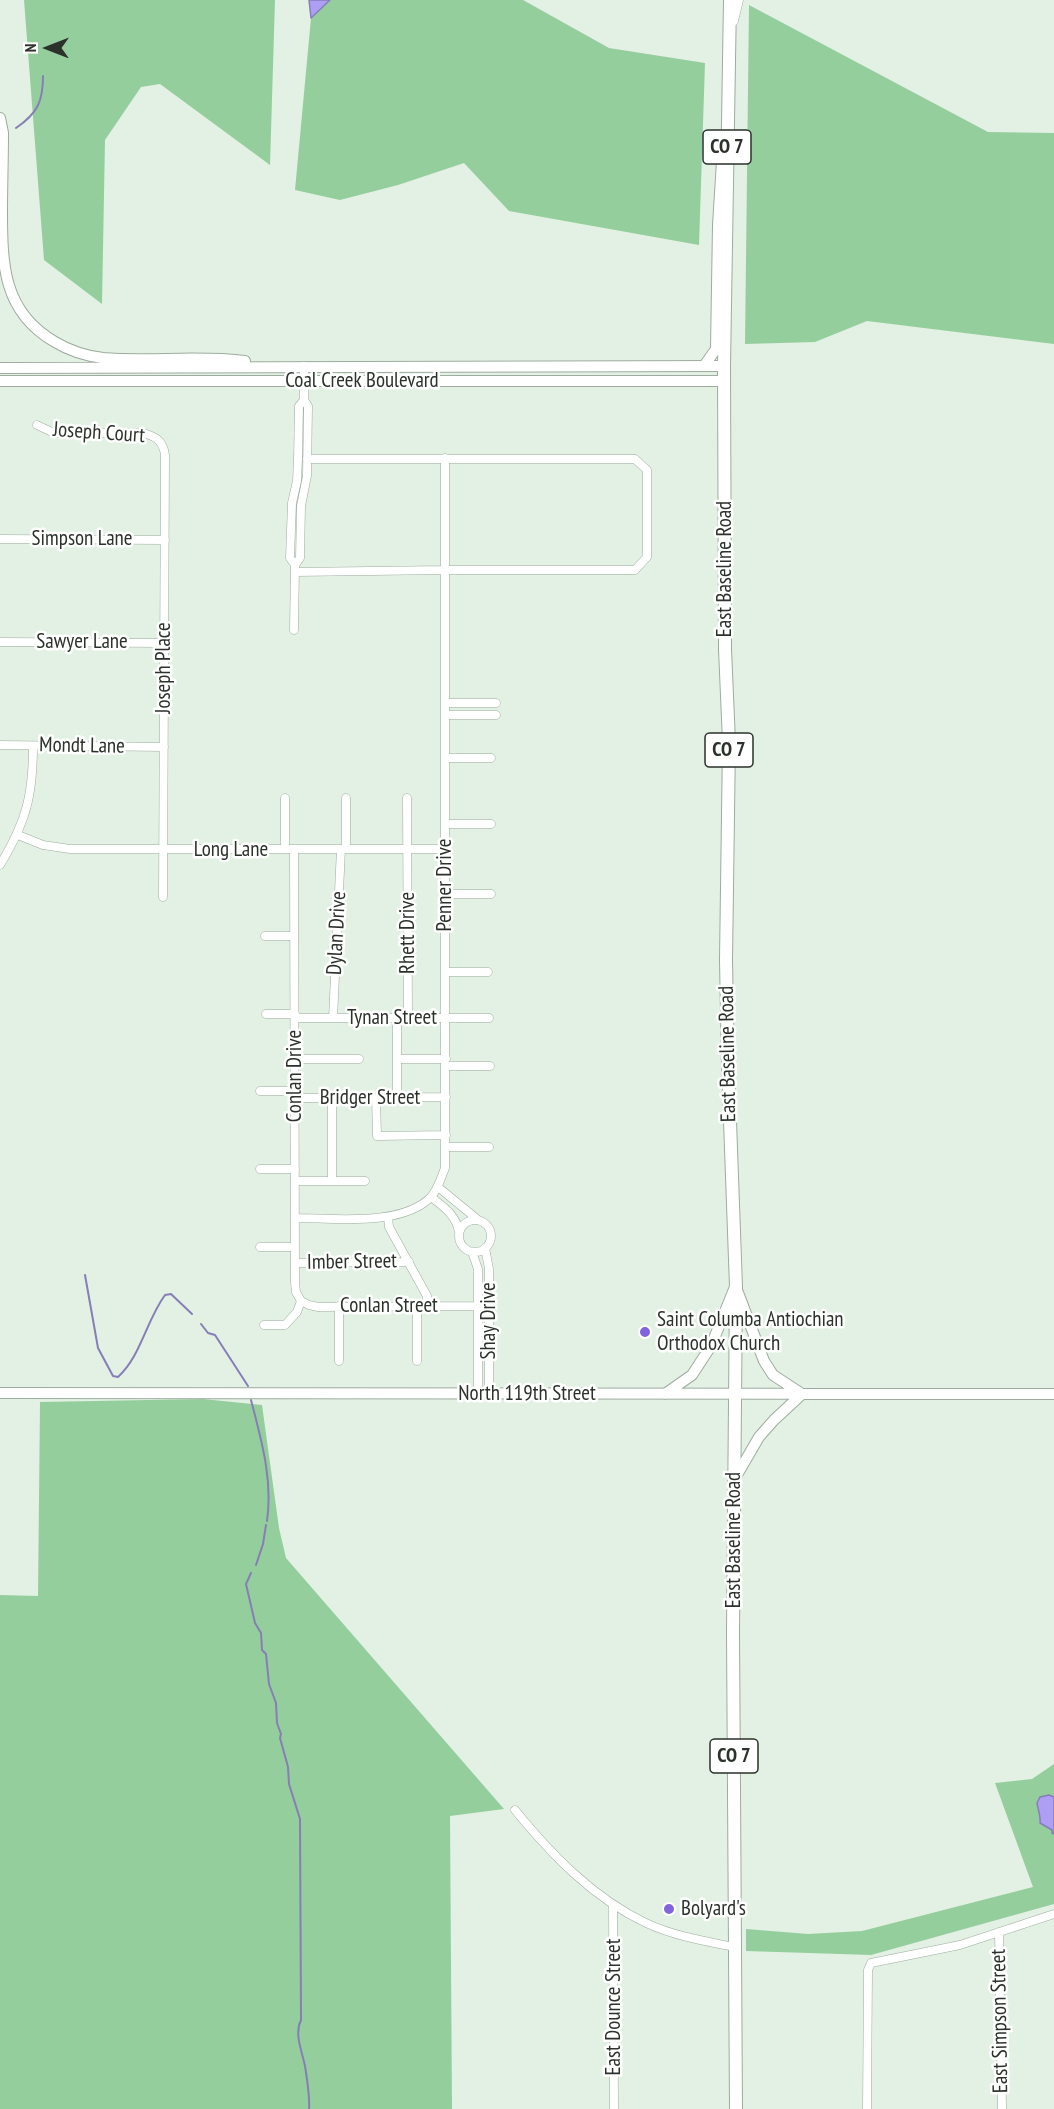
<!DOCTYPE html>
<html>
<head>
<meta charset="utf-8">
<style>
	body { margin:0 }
	#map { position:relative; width:1054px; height:2109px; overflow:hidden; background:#e2f1e3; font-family:"PT Sans Narrow",sans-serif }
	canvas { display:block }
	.north { position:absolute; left:18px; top:18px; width:60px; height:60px; -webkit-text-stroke:4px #fff; paint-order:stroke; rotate:270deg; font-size:16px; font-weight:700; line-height:24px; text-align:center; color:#2b312b }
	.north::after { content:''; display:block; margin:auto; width:21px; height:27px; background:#2b312b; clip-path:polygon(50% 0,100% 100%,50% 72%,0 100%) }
</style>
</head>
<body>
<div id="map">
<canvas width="1054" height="2109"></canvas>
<div class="north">N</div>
</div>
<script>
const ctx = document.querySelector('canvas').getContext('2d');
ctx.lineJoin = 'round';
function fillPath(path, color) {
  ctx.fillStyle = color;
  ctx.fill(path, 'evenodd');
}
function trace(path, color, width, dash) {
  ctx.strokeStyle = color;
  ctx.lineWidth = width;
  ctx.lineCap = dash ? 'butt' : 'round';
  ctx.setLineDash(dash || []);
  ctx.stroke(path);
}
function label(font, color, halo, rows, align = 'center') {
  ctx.font = font + ' "PT Sans Narrow",sans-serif';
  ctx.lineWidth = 5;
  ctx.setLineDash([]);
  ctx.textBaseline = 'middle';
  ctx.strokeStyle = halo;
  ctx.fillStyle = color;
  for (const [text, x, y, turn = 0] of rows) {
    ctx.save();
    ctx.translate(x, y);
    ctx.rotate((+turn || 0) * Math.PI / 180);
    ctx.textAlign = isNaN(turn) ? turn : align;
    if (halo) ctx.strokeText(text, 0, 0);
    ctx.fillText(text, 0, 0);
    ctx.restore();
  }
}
fillPath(new Path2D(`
	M24 0H275L270 165 160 84 141 87 105 140 102 304 44 260Z
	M330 0H523L609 48 705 63 699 245 509 211 464 163 398 185 340 200 295 190 311 18Z
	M749 5 988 132 1054 133V344L867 321 815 342 745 344Z
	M203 1399 262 1405 279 1528 286 1558 504 1809 450 1816 452 2109H0V1595L38 1596 40 1402Z
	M1054 1764V1904L871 1955 746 1951V1929L808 1934 862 1931 1033 1887 995 1783 1032 1779Z`), '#95ce9d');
const water = new Path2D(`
	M309 0H330L311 18Z
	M1049 1795 1054 1797V1834L1052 1833V1830L1040 1823C1041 1816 1038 1810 1037 1803L1040 1797Z`);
fillPath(water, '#ae9ff5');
trace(water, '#877eb8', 1.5);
trace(new Path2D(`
	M16 128C38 113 43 101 43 76
	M85 1275 98 1348 113 1376 118 1377C141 1356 146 1321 165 1295L171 1294 192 1314
	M201 1324 208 1333 215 1335 248 1386
	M251 1400C261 1439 273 1479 267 1521
	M256 1565 263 1544 266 1525
	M251 1573 246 1584 255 1623 261 1633 262 1650 266 1654 269 1684 276 1703 277 1723 281 1734 280 1738 288 1767 289 1784 300 1819 301 2020C294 2034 302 2051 305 2066 307 2079 310 2096 309 2109`), '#877eb8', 2);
const street = new Path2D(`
	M734 21 739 0
	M37 425 54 433H143C157 437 163 441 165 455L163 897
	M0 539 165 540
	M295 565 290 558 292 503 297 481 298 459 299 406 304 400
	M295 572 445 570H635L647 557V470L635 459H307
	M294 630 295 565 300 558 301 506 307 476 308 406 304 400V366
	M0 642 165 643
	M445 703H496
	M445 715H496
	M0 745 164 747
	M445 758H491
	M285 798V849
	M346 798V849
	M407 798 408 1018
	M445 824H491
	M18 835 43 845 70 849H445
	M294 849 295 1282 296 1292 301 1301
	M0 865C26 822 33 796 33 746
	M445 894H491
	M265 936H294
	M446 972H488
	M266 1014H295
	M295 1018H489
	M333 1018 341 849
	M295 1059H359
	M397 1059H446
	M446 1066H490
	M260 1091H295
	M295 1098 446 1097
	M376 1098 377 1136 446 1135
	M397 1098V1018
	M446 1147H489
	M260 1169H295
	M295 1181H365
	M332 1181V1098
	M438 1187 477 1219
	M431 1197C444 1207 456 1215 459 1232
	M388 1217 389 1227 427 1296V1306
	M295 1218C335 1218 401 1227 431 1197 438 1189 441 1178 445 1168V458
	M459 1236a16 16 0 1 1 32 0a16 16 0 1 1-32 0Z
	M260 1247H295
	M485 1248 489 1269V1394
	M472 1252 478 1269V1394
	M295 1263 409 1262
	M301 1301 309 1305 318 1307 478 1306
	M417 1306V1361
	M264 1325H285L297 1312 301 1301
	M339 1361V1306
	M515 1810C551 1854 593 1898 646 1923 674 1936 704 1941 734 1947
	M613 1905 614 2109
	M999 1932 1002 2109
	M867 2109 868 1970 871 1963 960 1945 1054 1914`);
const secondary = new Path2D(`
	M0 118 3 133C3 159 2 185 2 211 2 265 3 312 55 342 70 351 86 356 103 358 150 362 197 355 245 361
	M704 366 716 349 718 225 722 161
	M0 368 724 366
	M0 381H724
	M0 1393 1054 1394
	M665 1394 692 1375 711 1346 735 1287
	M734 1480 759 1437 774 1420 802 1394 773 1375 764 1361 737 1290`);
const primary = new Path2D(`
	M730 0 724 366 725 649 729 742 726 960 728 1066 736 1287 733 1631 736 2109`);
trace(street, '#9eac9f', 9);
trace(secondary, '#9eac9f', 12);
trace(primary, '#9eac9f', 14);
trace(street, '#fff', 8);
trace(secondary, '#fff', 10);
trace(primary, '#fff', 12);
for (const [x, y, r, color] of [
	[645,1332,6,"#8163de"],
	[669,1909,6,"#8163de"]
]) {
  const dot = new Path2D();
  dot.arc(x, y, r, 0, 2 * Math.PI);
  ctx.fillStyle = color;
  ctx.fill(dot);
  trace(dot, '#fff', 2);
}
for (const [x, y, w] of [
	[727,147,48],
	[729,750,48],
	[734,1756,48]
]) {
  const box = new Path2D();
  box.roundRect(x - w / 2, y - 17, w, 34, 4.5);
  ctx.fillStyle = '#fff';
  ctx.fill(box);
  trace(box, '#2b312b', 1.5);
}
label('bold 20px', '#2b312b', null, [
	["CO 7",727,147],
	["CO 7",729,750],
	["CO 7",734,1756]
]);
label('21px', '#2b312b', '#fff', [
	["Coal Creek Boulevard",362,381],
	["Joseph Court",99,433,4],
	["Simpson Lane",82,539],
	["East Baseline Road",725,569,-90],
	["Sawyer Lane",82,642],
	["Joseph Place",164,668,-90],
	["Mondt Lane",82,746,1],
	["Long Lane",231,850],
	["Penner Drive",445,885,-90],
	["Dylan Drive",337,933,-87],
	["Rhett Drive",408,933,-90],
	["Tynan Street",392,1018],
	["East Baseline Road",728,1054,-91],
	["Conlan Drive",295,1076,-90],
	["Bridger Street",370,1098],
	["Imber Street",352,1262,-1],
	["Conlan Street",389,1306],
	["Shay Drive",489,1321,-90],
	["North 119th Street",527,1394],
	["East Baseline Road",734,1540,-90],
	["East Dounce Street",614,2007,-90],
	["East Simpson Street",1000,2021,-91]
]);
label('21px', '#2b312b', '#fff', [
	["Saint Columba Antiochian",657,1320],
	["Orthodox Church",657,1344],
	["Bolyard's",681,1909]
], 'left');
</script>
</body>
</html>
